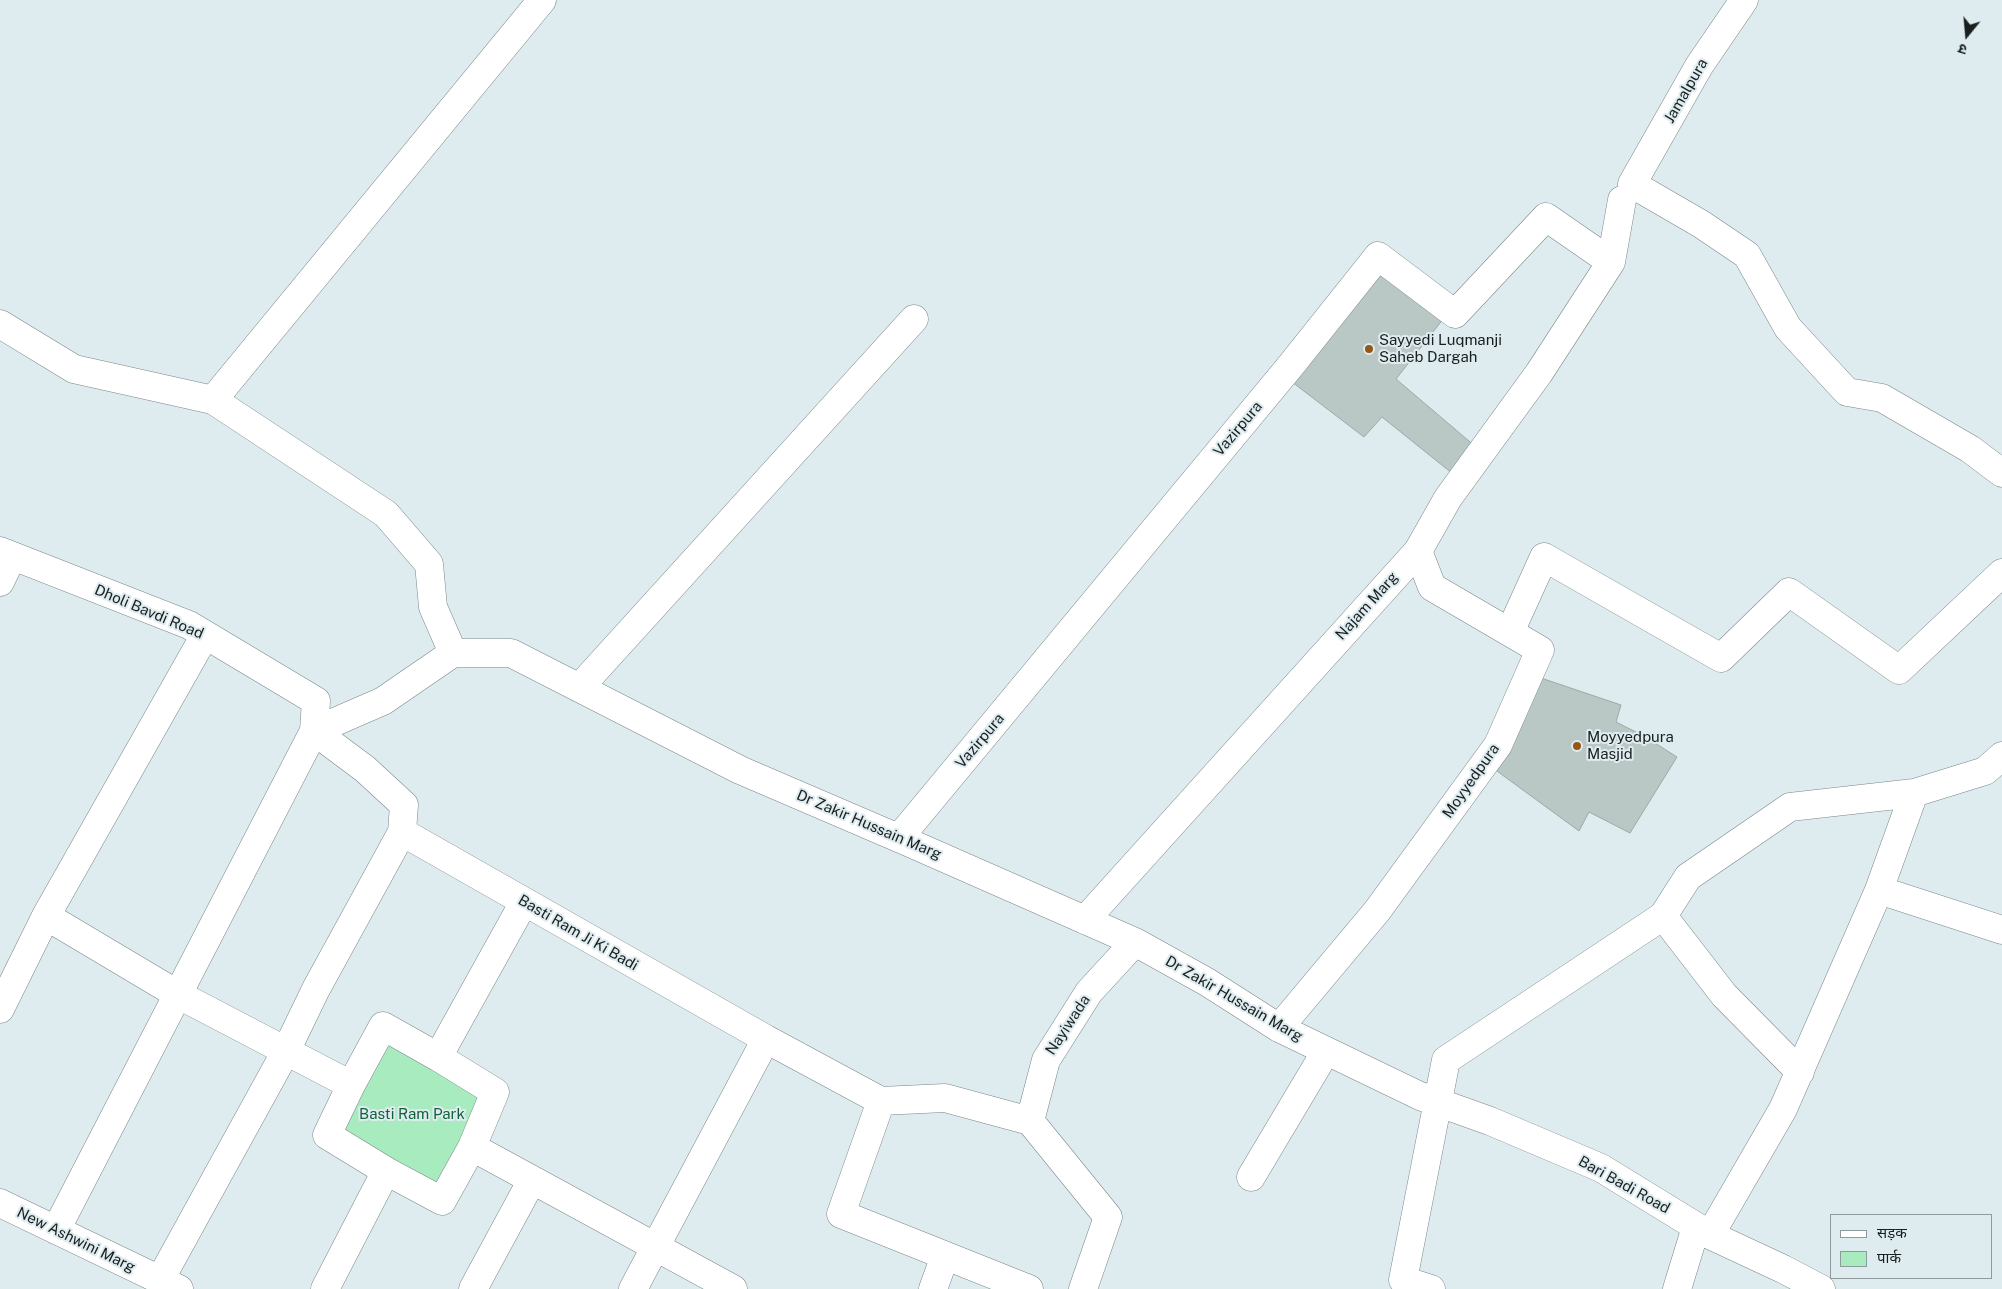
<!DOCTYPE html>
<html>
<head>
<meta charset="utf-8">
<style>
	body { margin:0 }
	#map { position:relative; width:2002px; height:1289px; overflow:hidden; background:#deecf0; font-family:"Public Sans","Noto Sans Devanagari",sans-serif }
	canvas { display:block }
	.legend { position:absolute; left:1830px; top:1214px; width:162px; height:65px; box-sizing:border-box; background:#deecf0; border:1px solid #8f9a9c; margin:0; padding:6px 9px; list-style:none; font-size:15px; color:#191e1f }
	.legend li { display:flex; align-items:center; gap:10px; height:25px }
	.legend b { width:25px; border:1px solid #8f9a9c }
	.north { position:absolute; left:1942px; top:10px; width:50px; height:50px; -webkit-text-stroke:4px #deecf0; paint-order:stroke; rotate:197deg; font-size:14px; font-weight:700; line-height:20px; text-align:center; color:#191e1f }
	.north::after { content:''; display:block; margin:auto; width:18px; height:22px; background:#191e1f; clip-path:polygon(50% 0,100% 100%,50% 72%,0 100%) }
</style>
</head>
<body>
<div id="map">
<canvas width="2002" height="1289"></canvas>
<ul class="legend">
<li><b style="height:6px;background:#fff"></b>सड़क</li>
<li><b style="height:14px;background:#a8ebbf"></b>पार्क</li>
</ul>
<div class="north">उ</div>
</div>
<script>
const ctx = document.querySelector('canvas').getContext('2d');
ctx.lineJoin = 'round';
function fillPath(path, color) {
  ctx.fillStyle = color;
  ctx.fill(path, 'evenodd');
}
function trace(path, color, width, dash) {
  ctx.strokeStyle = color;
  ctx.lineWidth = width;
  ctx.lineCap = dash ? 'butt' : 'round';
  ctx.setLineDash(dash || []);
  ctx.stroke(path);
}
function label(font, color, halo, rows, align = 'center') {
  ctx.font = font + ' "Public Sans",sans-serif';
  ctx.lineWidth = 4;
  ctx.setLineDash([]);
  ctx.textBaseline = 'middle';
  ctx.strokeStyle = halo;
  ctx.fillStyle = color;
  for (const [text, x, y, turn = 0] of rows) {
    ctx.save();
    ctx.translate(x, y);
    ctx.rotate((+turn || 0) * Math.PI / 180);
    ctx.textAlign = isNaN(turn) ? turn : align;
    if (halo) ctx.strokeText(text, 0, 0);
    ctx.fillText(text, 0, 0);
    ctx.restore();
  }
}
fillPath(new Path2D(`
	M385 1041 483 1095 438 1188 340 1134Z`), '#a8ebbf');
const building = new Path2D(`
	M1381 270 1444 318 1396 379 1476 447 1453 474 1382 417 1364 437 1292 382Z
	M1529 674 1621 705 1616 722 1644 736 1677 757 1630 833 1589 812 1579 831 1486 763Z`);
fillPath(building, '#b9c7c5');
trace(building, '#9ba9a7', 1);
const minor = new Path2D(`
	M1744 0 1699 66 1632 184 1701 224 1747 255 1788 328 1847 392 1882 398 1970 449 2002 473
	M0 324 74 369 213 400 386 514 429 564 433 607 453 653
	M213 400 542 0
	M0 551 189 625 316 701 314 731 56 1230
	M0 582 12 557
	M1510 632 1544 557 1721 658 1789 592 1899 670 2002 573
	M579 688 914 319
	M314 731 383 701 453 653H511L740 770 910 843 1135 942 1207 982 1279 1028 1420 1096 1490 1121 1601 1168 1710 1235 1783 1269 1821 1289
	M314 731 365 769 404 805 402 832 766 1039 881 1101
	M899 838 1292 364 1378 256 1455 314 1546 217 1611 262
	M1879 890 2002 930
	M46 916 177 994 351 1085 383 1026 438 1057 524 902
	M1085 920 1418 551 1448 498 1539 373 1611 262 1622 200
	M0 1009 46 916 205 635
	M1279 1028 1377 911 1498 745 1540 650 1432 587 1418 551
	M438 1057 495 1092 472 1147 733 1289
	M1800 1072 1724 995 1663 916 1688 877 1790 807 1914 793 1985 771 2002 756
	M351 1085 327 1135 386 1171
	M881 1101 945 1098 1030 1121 1046 1060 1089 992 1135 942
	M881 1101 841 1214 1029 1289
	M1030 1121 1108 1217 1083 1289
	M1251 1177 1326 1051
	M0 1203 179 1289
	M1710 1235 1783 1109 1879 890 1914 793
	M160 1280 286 1051 316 989 402 832
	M325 1289 386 1171 442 1201 472 1147
	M473 1289 532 1180
	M633 1289 766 1039
	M933 1289 945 1256
	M1431 1289 1403 1280 1446 1060 1663 916
	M1677 1289 1696 1227`);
trace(minor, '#7a868a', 29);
trace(minor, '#fff', 28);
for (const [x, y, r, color] of [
	[1369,349,5,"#935719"],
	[1577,746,5,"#935719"]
]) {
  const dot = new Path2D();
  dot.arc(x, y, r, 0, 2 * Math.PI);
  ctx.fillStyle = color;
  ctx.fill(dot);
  trace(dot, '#deecf0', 2);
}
label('15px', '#191e1f', '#deecf0', [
	["Jamalpura",1686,91,-60],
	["Vazirpura",1238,429,-50],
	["Najam Marg",1367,606,-48],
	["Dholi Bavdi Road",149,612,23],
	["Vazirpura",980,741,-50],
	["Moyyedpura",1471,781,-55],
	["Dr Zakir Hussain Marg",869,825,23],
	["Basti Ram Ji Ki Badi",578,933,30],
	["Dr Zakir Hussain Marg",1234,999,30],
	["Nayiwada",1068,1025,-57],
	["Bari Badi Road",1624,1185,29],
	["New Ashwini Marg",76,1240,26]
]);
label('15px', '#191e1f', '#deecf0', [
	["Sayyedi Luqmanji",1379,340],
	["Saheb Dargah",1379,357],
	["Moyyedpura",1587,737],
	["Masjid",1587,754]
], 'left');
label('15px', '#14623a', '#deecf0', [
	["Basti Ram Park",412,1114]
]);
</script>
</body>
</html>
